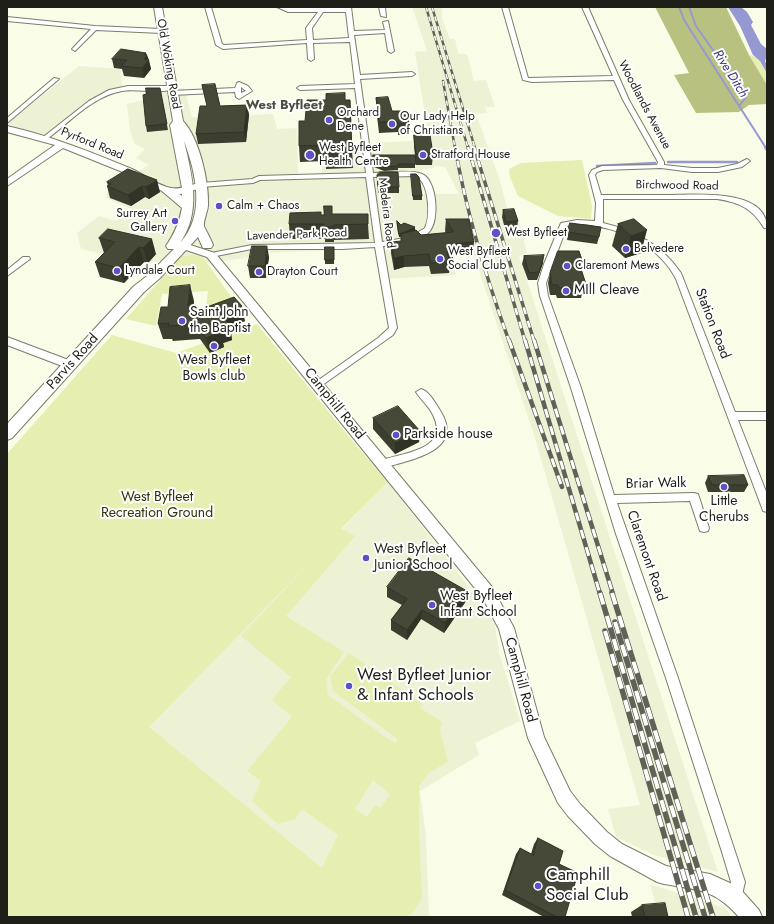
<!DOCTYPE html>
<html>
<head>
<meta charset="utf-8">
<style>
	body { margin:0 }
	#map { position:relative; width:774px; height:924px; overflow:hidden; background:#f9fce7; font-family:Jost,sans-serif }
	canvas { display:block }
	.frame { position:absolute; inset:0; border:8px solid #1e1f18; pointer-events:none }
</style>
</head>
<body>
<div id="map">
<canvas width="774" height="924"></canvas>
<div class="frame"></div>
</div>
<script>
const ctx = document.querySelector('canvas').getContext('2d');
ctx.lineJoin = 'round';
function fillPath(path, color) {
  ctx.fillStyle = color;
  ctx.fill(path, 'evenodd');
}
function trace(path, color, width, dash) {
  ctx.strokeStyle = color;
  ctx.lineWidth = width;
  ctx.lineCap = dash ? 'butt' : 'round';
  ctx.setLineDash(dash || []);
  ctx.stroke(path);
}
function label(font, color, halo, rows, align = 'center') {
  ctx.font = font + ' Jost,sans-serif';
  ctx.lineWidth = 4;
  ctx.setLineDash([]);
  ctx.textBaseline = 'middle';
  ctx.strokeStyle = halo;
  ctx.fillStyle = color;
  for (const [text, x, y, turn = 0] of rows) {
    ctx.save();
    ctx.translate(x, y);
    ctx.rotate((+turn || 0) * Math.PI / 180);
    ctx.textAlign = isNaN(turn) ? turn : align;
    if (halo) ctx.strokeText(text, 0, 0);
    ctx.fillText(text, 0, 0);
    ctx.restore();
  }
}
fillPath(new Path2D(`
	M412 7H442V19L450 39H455L458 54H467L474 81 486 80 495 107H485L487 113 476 114 499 178 507 207 517 215 527 253 519 256 718 872 654 855 616 837 608 809 640 805 535 438 473 253 468 229 444 230 456 275 383 279 378 248 264 253 246 258 207 263 203 258 181 256 147 264 81 249 77 233 99 216 116 221 132 209 106 198 107 192 149 165 136 158 145 149 135 144 130 131 127 104 147 99 146 93 184 88 192 117 273 114 277 129 297 128 298 174H322V149L371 148V143L429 140 415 52 427 51ZM434 166 445 167 459 194H423L422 187H424L420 170 434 168Z
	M79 66 121 69 122 91 110 93 94 101 43 142 7 134V124Z
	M388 482 462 578 495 625 499 652 520 721 475 743 479 755 420 791 426 836 429 917H382L148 727Z
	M650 884 726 908 732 917H659Z`), '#edf2d5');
fillPath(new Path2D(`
	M749 55C756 55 764 65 767 72 768 76 767 81 767 85Z
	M582 160 592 206 591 219 558 216 518 196 510 177 509 169 521 163Z
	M196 255 203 258 207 263 234 301 205 317 208 291 162 294 156 326 126 319 181 256Z
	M257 324 345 432 388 482 341 529 355 536 286 616 344 652 326 680 328 695 395 744 398 739 333 691 330 676 349 653 417 700 422 704 420 708 442 722 440 731 448 761 429 773 419 786V830L422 898 412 914 404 917H7V454L112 335 176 353ZM319 553 241 636 291 677 272 700 292 717 247 771 261 781 252 801 278 824 295 819 302 809 338 835 322 868 149 727ZM373 780 390 794 381 808 375 805 367 817 355 809Z`), '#e6eeb2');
fillPath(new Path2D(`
	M655 7H726L749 55 767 85V104L749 105 739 112 696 113 674 75 689 73Z`), '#b9c181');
fillPath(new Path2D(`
	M728 7H741L747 12 753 22 751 25 761 44 767 49V56L765 61 767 65V73L760 61 753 55 740 26Z`), '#9698d2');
trace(new Path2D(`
	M679 7 684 20 766 148
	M689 7 696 26 746 97 740 105`), '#9698d2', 2);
trace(new Path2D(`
	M765 147 767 150
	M668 162H737
	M597 166 655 163`), '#9698d2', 2.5);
const minor = new Path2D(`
	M205 7H211L222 44 224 45 307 40 306 28 318 12H288L277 7 289 8H346L345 7H351L354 31 385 30 383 22 388 21 394 51 391 53 388 51 385 33 354 35 360 75 412 72 415 74 412 76 360 79 373 173C385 173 411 169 422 174 437 180 440 221 429 232 418 243 397 245 383 246L397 328 393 335 321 386 318 387 313 384 378 338 389 328 375 247 343 249H252L216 256 212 254 216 252 252 245 375 243 366 177 260 180 253 183 201 187 197 185 201 183 252 179 259 176 366 173 355 88 300 90 297 88 300 86 355 84 350 42 313 43 314 59 311 61 308 59 307 43 223 49 216 45ZM323 12H346L349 38 313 40 312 28ZM416 176C429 183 431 215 425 228L410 237 382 242 373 177Z
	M379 7H385L386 17 381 16Z
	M502 7H508L528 78 613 76 582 7H588L629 100 664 162V165L692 168H718L737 164 747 159 750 161 742 167 718 172H692L661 168 603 170 597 172 595 175 601 195C624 195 647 195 669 195 695 195 767 188 767 228H764C753 209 739 202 717 199H603V223C634 230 662 245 681 273L735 412H767V420H738L767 494V512L763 511 762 508 676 279C661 249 627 231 595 226 586 224 576 223 567 226L546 283 548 296 581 388 614 495 694 493 698 494 709 528 708 531 704 532 700 531 690 501 617 503 678 678 745 882 740 903 735 905 730 903 728 898 731 882 722 852 666 678 616 534 571 388 540 296 538 283 544 264 561 223 577 220 595 221 596 203 589 175 592 170 602 166 657 165 658 162 623 100 614 80 532 82 523 80Z
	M7 17 95 26 161 29 164 31 161 33 96 30 75 51 72 49 73 48 91 29 7 21Z
	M54 78 59 79 7 123V118Z
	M239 82 248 86 252 91 239 99 236 97 235 92 172 95 169 93 172 91 235 88 237 83ZM241 87 246 91 241 93Z
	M128 86H171L174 88C163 95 136 88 122 91 93 96 70 122 47 139L42 138 89 101 109 90Z
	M23 257H29L30 259 7 276V270Z
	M421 389C429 391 436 404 441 412 465 452 408 460 383 468L379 467 378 464 379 461C400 453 451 451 433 415 429 406 421 400 416 392Z`);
const tertiary = new Path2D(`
	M7 126C51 136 91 152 132 169 145 175 158 186 171 188 181 190 191 185 201 182L206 185 204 187 181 194 166 193 130 175 63 148 7 186V179L55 145 7 132Z
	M175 240 215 253 492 587 514 628 544 737 570 791 580 804 607 832 622 844 666 866 710 874 730 883 742 891 759 910 762 917H739C714 889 699 890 664 884L657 882 610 856 595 844 568 816 558 803 528 738 499 629 482 597 207 257 171 245 170 243 171 241Z
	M7 337 74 362 76 365 74 368 70 369 7 345Z`);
const primary = new Path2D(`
	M154 7H162L183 121C199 138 209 181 208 205 208 211 203 221 204 226 204 227 212 241 213 245L211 248H203L198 237 160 278 144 292 12 438 7 440V424L134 286 147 276 174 249H168L166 246C175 233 179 223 182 208L162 191 164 189C172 187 176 192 182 196V188L170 125 173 121ZM184 141C196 173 206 215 180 243 202 212 192 175 184 141Z`);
trace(minor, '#7a7d6b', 2);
trace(tertiary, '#7a7d6b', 2);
trace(primary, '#7a7d6b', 2);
fillPath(minor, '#fff');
fillPath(tertiary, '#fff');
fillPath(primary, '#fff');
const railFar3 = new Path2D(`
	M426 7 468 148
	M432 7 475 148
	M443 81 455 148`);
const railFar2 = new Path2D(`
	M455 147C466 211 487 280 509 341
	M468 147 525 341
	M474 147 534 341`);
const railFar1 = new Path2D(`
	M509 340 562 487
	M525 340 600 594
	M534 340 613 594`);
const rail = new Path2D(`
	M600 593 696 917
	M612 593 713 917
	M615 622 705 917
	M605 631 688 917`);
trace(railFar3, '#606257', 2.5);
trace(railFar2, '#606257', 3.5);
trace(railFar1, '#606257', 4.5);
trace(rail, '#606257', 5.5);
trace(railFar3, '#fff', 1.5, [5]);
trace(railFar2, '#fff', 2.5, [7]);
trace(railFar1, '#fff', 3, [9]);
trace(rail, '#fff', 4, [12]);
fillPath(new Path2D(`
	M146 53 151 69 144 78 124 76 122 69 114 68 112 59Z
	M161 94 168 130 147 132 146 126Z
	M376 98 392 111 403 113 409 124V134L398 135V132L379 133 376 108Z
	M345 100H350L353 168 326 169V161L300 162 299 146Z
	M247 105 249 115 246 142 198 144 196 134 220 106Z
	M414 135 433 154 432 165H416L415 160V168H398V170L384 171 374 167 373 155H415L414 146Z
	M128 169 160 192 149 199 145 197 131 206 110 198 107 186H108L107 182Z
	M411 174 422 196V200H413Z
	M377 175 399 187V193H378Z
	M503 210 518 221 517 229H505L502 217Z
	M333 214 368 224 369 239 334 240V242H325V239H290L289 224 321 215Z
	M446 219 474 242 473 253 453 255V263H450L449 273 431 274 429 266 404 267 394 270 391 253V242L401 241V237H399L397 225V221L401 225 415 231 421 235 446 233 445 231Z
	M634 219 641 253 625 258 612 246 618 224Z
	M570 223 599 237 597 244 567 240Z
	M108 229 156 254 148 263 144 262 124 283 100 277 95 262 104 253 99 238Z
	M334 247V264H325V260Z
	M579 251 582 260 580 267 586 284 583 294H582L581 298H557L556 295H550L548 283 550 273Z
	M524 256 543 263 537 280H528L522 264Z
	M269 257 266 278H250L248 266Z
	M194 301 193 305H196L198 311 245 321 230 327 232 340 223 343 224 347 210 353 200 339 173 341 172 339H163L158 324 168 307Z
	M373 418 420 431 419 442 395 454 373 429Z
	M708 476 748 485 744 492H708L705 483Z
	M387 587 467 591 466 601 444 633 421 619 407 640 391 630V620L402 605 387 597Z
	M538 838 559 864 565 917H544L502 895 516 854 520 848 531 854 534 844Z
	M642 905 668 917H632L631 912Z`), '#3c3f30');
fillPath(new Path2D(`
	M146 53V56L147 55 149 60 151 69 144 78 142 68 144 54Z
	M247 105 249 115 246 142 244 132Z
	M157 180 160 192 149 199 146 187Z
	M142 186 145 197 131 206 128 195Z
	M415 227V231L408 235 399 237V234Z
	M647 230 641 253 625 258 631 236Z
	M152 239 156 254 148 263 143 248Z
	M267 246 269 257 266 278 265 266Z
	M139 247 144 262 124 283 119 268Z
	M544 255 543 263 537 280 539 272Z
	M404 256V267L394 270V258Z
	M190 285 194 301 192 321 188 306Z
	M242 306 245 321 230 327 232 340 223 343 224 347 210 353 206 338 218 329 222 314Z
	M420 431 419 442 395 454V443Z
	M467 591 466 601 444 633 445 623Z
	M422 610 421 619 407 640V630Z`), '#313327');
const building = new Path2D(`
	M121 49 146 53 144 54 147 55 144 59 149 60 142 68 121 66 127 60 112 59Z
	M215 84 220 106 247 105 244 132 196 134 200 106H207L202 85Z
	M146 88H160L167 124 146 126 143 95 146 94Z
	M345 93V100H350L352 152 325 153V145L299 146V121H305L307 100H326V94Z
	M388 97 392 111H402L403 113H407L409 124H398V122H379L376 98Z
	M414 135H430L433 154H416Z
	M373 155H415L416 164H398V166L384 167 374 163Z
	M128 169 157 180 146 187 142 186 128 195 107 186 111 184 107 182Z
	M380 172H398L399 187H378L377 175Z
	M411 174H416L419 177 422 196H413Z
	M324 206H332V214H368V224L333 225V227H324V224H289L290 213 321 212V215H324Z
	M514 209 518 221 506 222 503 210Z
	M446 219H469L474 242 452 244 454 251 447 252 450 262 431 263 429 254 404 256 394 258 391 242 401 241V234L416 230 421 235 453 232Z
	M634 219 647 230 631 236 618 224Z
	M397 221 401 225 404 223 415 227 408 231 399 234Z
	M570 223 601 227 599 237 568 232Z
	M108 229 152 239 143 248 139 247 119 268 95 262 115 242 99 238Z
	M252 246H267L265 266H248Z
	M325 247H334V260H325Z
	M558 251H579L582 260H578L586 284H582L583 288H559L558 285H552L550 273Z
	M544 255 539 272 529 273 524 256Z
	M190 285 188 306 196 305V311L234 297 242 306 222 314 229 324 218 329 221 332 206 338 196 324 168 326 169 323 158 324 161 307H168L170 287Z
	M398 406 420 431 395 443 373 418Z
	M744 475 748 485H712L708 476Z
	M409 558 467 591 445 623 422 610 407 630 391 620 407 599 387 587Z
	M538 838 563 851 559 864 578 873 565 917H557L505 890 520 848 533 855Z
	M665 903 668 917H645L642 905Z`);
fillPath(building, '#464938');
trace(building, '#313327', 1);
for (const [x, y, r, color] of [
	[329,120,4,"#5d51ca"],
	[392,124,4,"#5d51ca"],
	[310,155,5,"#5d51ca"],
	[423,155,4,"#5d51ca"],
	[219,206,4,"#5d51ca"],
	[175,221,4,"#5d51ca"],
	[496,233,5,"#5d51ca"],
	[626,249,4,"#5d51ca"],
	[440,259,4,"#5d51ca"],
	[567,266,4,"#5d51ca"],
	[117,271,4,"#5d51ca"],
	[259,272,4,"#5d51ca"],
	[566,291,4,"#5d51ca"],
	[182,321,4,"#5d51ca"],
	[214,346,4,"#5d51ca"],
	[396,435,4,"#5d51ca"],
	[724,487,4,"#5d51ca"],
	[366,558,4,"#5d51ca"],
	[432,605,4,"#5d51ca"],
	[349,686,4,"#5d51ca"],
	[538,886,4,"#5d51ca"]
]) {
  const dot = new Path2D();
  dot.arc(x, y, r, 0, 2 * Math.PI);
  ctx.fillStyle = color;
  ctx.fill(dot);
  trace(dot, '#fff', 1.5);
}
label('12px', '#1e1f18', '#fff', [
	["Old Woking Road",168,64,80],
	["Woodlands Avenue",644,105,62],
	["Pyrford Road",92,144,22],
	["Birchwood Road",677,186,1],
	["Madeira Road",386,213,83],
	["Lavender Park Road",297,235,-2]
]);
label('12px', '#1e1f18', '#fff', [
	["Orchard",337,113],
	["Dene",337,127],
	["Our Lady Help",400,117],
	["of Christians",400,131],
	["West Byfleet",319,148],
	["Health Centre",319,162],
	["Stratford House",431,155],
	["Calm + Chaos",227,206],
	["Surrey Art",167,214,"right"],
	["Gallery",167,228,"right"],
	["West Byfleet",505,233],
	["Belvedere",634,249],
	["West Byfleet",448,252],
	["Social Club",448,266],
	["Claremont Mews",575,266],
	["Lyndale Court",125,271],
	["Drayton Court",267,272]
], 'left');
label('italic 13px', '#3c377d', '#fff', [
	["Rive Ditch",730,74,58]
]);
label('bold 13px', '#4b4e3d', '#fff', [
	["West Byfleet",284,106]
]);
label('14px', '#1e1f18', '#fff', [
	["MIll Cleave",574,291],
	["Saint John",190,313],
	["the Baptist",190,329],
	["West Byfleet",214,361,"center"],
	["Bowls club",214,377,"center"],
	["Parkside house",404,435],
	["Little",724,502,"center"],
	["Cherubs",724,518,"center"],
	["West Byfleet",374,550],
	["Junior School",374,566],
	["West Byfleet",440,597],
	["Infant School",440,613]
], 'left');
label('14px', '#1e1f18', '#fff', [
	["Station Road",712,324,69],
	["Parvis Road",73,362,-48],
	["Camphill Road",334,404,51],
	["Briar Walk",656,484,-1],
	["Claremont Road",646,556,71],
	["Camphill Road",520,680,75]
]);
label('14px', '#2f3300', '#fff', [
	["West Byfleet",157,498],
	["Recreation Ground",157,514]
]);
label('17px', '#1e1f18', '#fff', [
	["West Byfleet Junior",357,676],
	["& Infant Schools",357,696],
	["Camphill",546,876],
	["Social Club",546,896]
], 'left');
</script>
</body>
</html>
